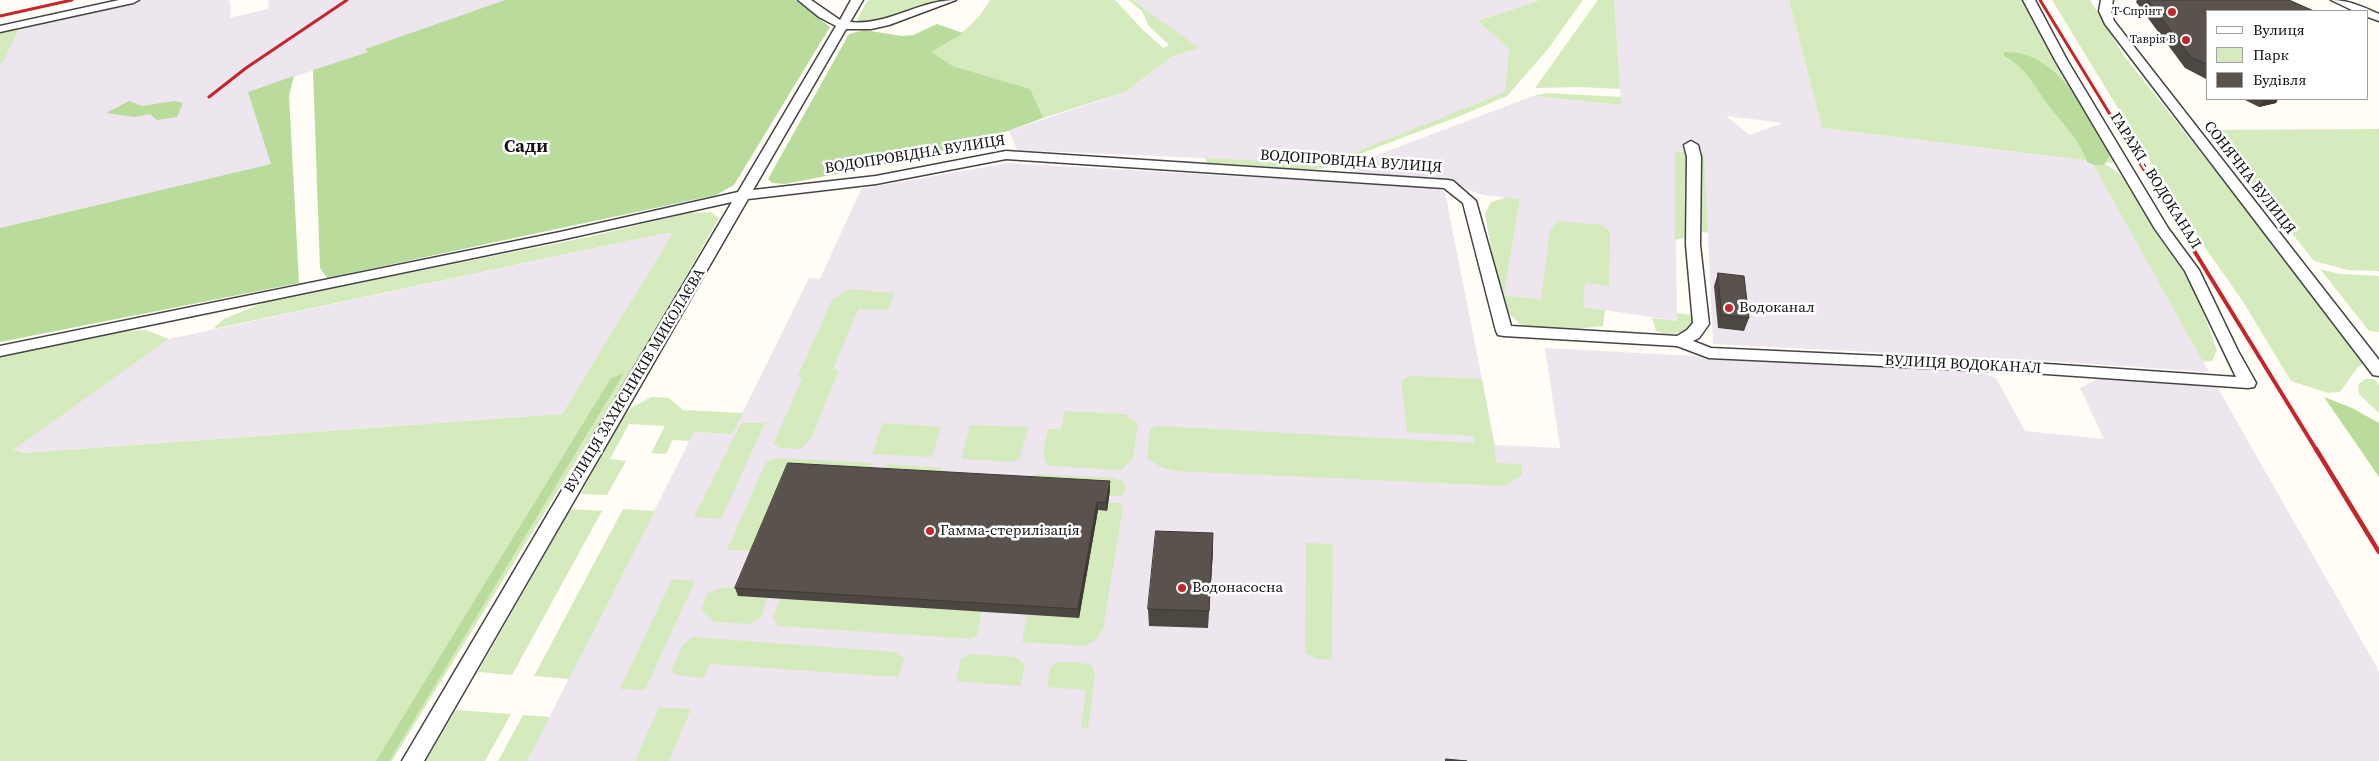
<!DOCTYPE html>
<html>
<head>
<meta charset="utf-8">
<style>
	body { margin:0 }
	#map { position:relative; width:2379px; height:761px; overflow:hidden; background:#fffdf5; font-family:"Source Serif 4",serif }
	canvas { display:block }
	.legend { position:absolute; left:2206px; top:10px; width:162px; height:90px; box-sizing:border-box; background:#fff; border:1px solid #a0a0a0; margin:0; padding:6px 9px; list-style:none; font-size:15px; color:#111 }
	.legend li { display:flex; align-items:center; gap:10px; height:25px }
	.legend b { width:25px; border:1px solid #a0a0a0 }
</style>
</head>
<body>
<div id="map">
<canvas width="2379" height="761"></canvas>
<ul class="legend">
<li><b style="height:6px;background:#fff"></b>Вулиця</li>
<li><b style="height:14px;background:#d5ebbd"></b>Парк</li>
<li><b style="height:14px;background:#5a524d"></b>Будівля</li>
</ul>
</div>
<script>
const ctx = document.querySelector('canvas').getContext('2d');
ctx.lineJoin = 'round';
function fillPath(path, color) {
  ctx.fillStyle = color;
  ctx.fill(path, 'evenodd');
}
function trace(path, color, width, dash) {
  ctx.strokeStyle = color;
  ctx.lineWidth = width;
  ctx.lineCap = dash ? 'butt' : 'round';
  ctx.setLineDash(dash || []);
  ctx.stroke(path);
}
function label(font, color, halo, rows, align = 'center') {
  ctx.font = font + ' "Source Serif 4",serif';
  ctx.lineWidth = 5;
  ctx.setLineDash([]);
  ctx.textBaseline = 'middle';
  ctx.strokeStyle = halo;
  ctx.fillStyle = color;
  for (const [text, x, y, turn = 0] of rows) {
    ctx.save();
    ctx.translate(x, y);
    ctx.rotate((+turn || 0) * Math.PI / 180);
    ctx.textAlign = isNaN(turn) ? turn : align;
    if (halo) ctx.strokeText(text, 0, 0);
    ctx.fillText(text, 0, 0);
    ctx.restore();
  }
}
fillPath(new Path2D(`
	M140 0H229L231 7 230 18 268 9 269 0H505L366 49 368 52 249 92 272 164 0 228V63H3L19 29Z
	M1133 0H1540L1478 21 1509 49 1505 92 1355 152 1316 163 1017 150 1009 131 1125 92 1173 56 1198 48Z
	M1614 0H1789L1822 128 2091 161 2209 372 2048 361 1713 344 1704 152 1675 151 1677 321 1504 295 1520 199 1483 195 1466 189 1453 181 1439 178 1355 173 1348 169 1356 163 1533 96 1621 105ZM1726 116H1727L1782 123 1750 135Z
	M1008 163 1437 188 1445 192 1495 445 1560 448 1545 348 1977 371 1996 378 2025 431 2104 439 2080 388 2099 378 2216 385 2379 671V761H527L694 432 732 434 809 278 820 279 861 189Z
	M674 233 562 414 24 453 12 450 169 339 661 234Z`), '#eee6ef');
fillPath(new Path2D(`
	M870 0H942L888 19 860 23 857 20 867 1Z
	M990 0H1115L1144 31 1163 48 1169 45 1148 25 1142 11 1128 0H1133L1199 48 1173 56 1125 92 1043 118 1029 89 953 66 932 52C956 38 976 25 990 0Z
	M1540 0H1583L1548 49 1507 96 1460 116 1320 169H1287L1209 165 1206 161V158L1316 163 1355 152 1505 92 1509 49 1478 21Z
	M1598 0H1614L1620 89 1580 87 1535 88Z
	M1789 0H2022L2115 159 2113 163 2101 162 2113 169 2125 179 2193 285 2217 350 2212 361 2203 362 2091 161 1822 128Z
	M2052 0H2090L2124 56 2233 193 2363 364 2358 367 2340 392 2328 393 2291 381 2242 300 2191 228Z
	M19 29 3 63H0V32Z
	M1546 93 1621 97V105L1533 96Z
	M2379 129V271L2348 270 2314 261 2210 130Z
	M1675 151 1687 152 1689 154 1687 237 1675 240Z
	M1699 152H1704L1708 233 1699 231Z
	M1508 197 1520 199 1504 295 1541 300 1550 231 1558 221 1602 225 1610 232 1609 286 1585 283 1583 307 1605 310 1603 326 1575 329 1534 327 1520 324 1507 312 1499 292 1485 214 1491 202Z
	M711 212 719 218 635 365 392 761H0V354L123 331 146 330 169 339 13 450 24 453 562 414 673 233 661 234 213 329 224 319 265 302 588 237 688 213Z
	M2320 269 2340 274 2379 276V332L2369 331Z
	M848 289 894 293 888 310 858 309 833 369 839 370 811 439 800 449 780 448 773 444 802 380 798 375 832 300Z
	M1677 313 1693 315V326C1680 334 1670 336 1656 331L1652 318 1677 321Z
	M1409 376 1482 379 1497 463 1521 464 1522 475 1505 486 1175 471 1161 467 1147 458 1150 429 1158 426 1474 443 1473 436 1407 432 1401 381Z
	M2365 379H2374L2379 385V413L2359 394 2358 385Z
	M651 397 669 398 683 410 743 413 732 434 694 432 690 441 673 440 666 454 651 453 665 426 629 424 610 459 626 461 607 495 581 494 621 418 631 408Z
	M1065 411 1125 414 1138 424 1133 458 1121 470 1050 466C1038 459 1046 441 1048 429H1061Z
	M741 423H765L721 519 694 517Z
	M883 423 941 427 932 457 872 454Z
	M970 425 1028 427 1020 458 1013 462 961 459Z
	M776 458 872 463 868 476 757 551 727 550 766 462Z
	M889 464 941 468 943 472 881 477 883 468Z
	M1036 474 1112 478 1123 481 1126 488 1122 496H1109L1031 478Z
	M1108 503H1120L1123 508 1103 629 1095 640 1085 646 1022 642 1027 615 1079 618 1098 510 1107 511Z
	M571 509 602 511 512 675 478 672Z
	M623 509 655 511 569 679 534 676Z
	M1306 543 1333 544 1332 660 1317 659 1305 653Z
	M672 579 695 581 645 690 620 689Z
	M724 587 742 588 739 596 767 598 761 618 750 624 714 622 701 610 707 594Z
	M780 599 982 612 977 635 972 639 778 626 773 618Z
	M692 637 896 652 904 659 898 677 710 664 704 678 676 675 672 670 683 645Z
	M970 654 1015 657 1025 665 1020 686 956 681 961 659Z
	M1056 662H1076L1092 665 1095 676 1088 728 1081 727 1086 690 1047 687 1050 668Z
	M659 707 691 709 669 761H635Z
	M456 710 511 714 485 761H426Z
	M523 715 550 717 527 761H498Z`), '#d5ebbd');
fillPath(new Path2D(`
	M505 0H795L830 27 734 185 716 195 327 278 320 268 313 70 368 52 365 49Z
	M937 24 963 33 932 52 953 66 1030 89 1043 118 1008 131 918 158 785 184 772 183 768 179 849 34 864 30 902 36 913 35Z
	M2004 52C2058 50 2087 114 2111 153L2104 165H2094L2087 162C2080 141 2066 127 2052 110 2037 91 2027 67 2004 56Z
	M294 76 289 95 299 283 0 342V228L271 164 248 92Z
	M129 101 142 106 174 101 183 103 177 117 157 120 150 114 134 117 106 113Z
	M624 373 389 761H376L611 378Z
	M2324 397 2352 408 2379 423V477Z`), '#b9dc9c');
const minor = new Path2D(`
	M119 0H139L133 3 0 32V26Z
	M798 0H811L840 20 851 0H863L850 22C888 26 919 0 956 0L889 25 871 29H846L753 190 876 176 1006 151 1448 180 1453 181 1476 201 1511 326 1677 336 1687 330 1693 323 1686 245 1687 157 1684 145 1691 141 1698 145 1701 157 1700 245 1709 324 1699 338 1693 341 1711 348 2032 363 2236 377 2185 271 2155 229 2055 60 2023 0H2035L2067 60 2168 228 2199 270 2238 351 2256 383 2254 387 2248 388 2032 373 1709 358 1677 346 1504 336 1498 335 1496 331 1463 203 1444 188 1006 159 876 184 748 199 424 761H402L732 202 560 240 0 356V346L560 232 738 192 836 26 819 17Z
	M2101 0H2113L2111 11 2114 21 2379 360V376L2373 375 2105 24 2099 11Z
	M2331 0C2349 0 2363 7 2379 14V21L2368 17V11H2354Z`);
trace(minor, '#444', 3);
fillPath(minor, '#fff');
trace(new Path2D(`
	M2040 0 2163 201
	M0 16 72 0
	M209 97 246 68 347 0`), '#c4262e', 3);
trace(new Path2D(`
	M2163 200 2317 451`), '#c4262e', 4);
trace(new Path2D(`
	M2316 449 2379 552`), '#c4262e', 4.5);
fillPath(new Path2D(`
	M2137 0H2289L2208 11V80L2185 68 2136 2Z
	M2243 99H2278L2276 103 2259 107Z
	M1718 273 1749 318 1744 331 1718 328 1714 286Z
	M1110 481V490L1107 511 1098 510 1079 618 738 596 735 588Z
	M1213 550 1208 628 1149 626 1148 609Z`), '#4d4742');
fillPath(new Path2D(`
	M2264 99H2278L2276 103 2259 107Z
	M1110 481V490L1107 511 1106 502Z
	M1097 502 1098 510 1079 618 1078 609Z
	M1213 533V550L1208 628 1209 611Z`), '#3f3936');
const building = new Path2D(`
	M2148 0H2289L2314 11H2208V65L2191 57Z
	M1718 273 1744 276 1749 318 1722 315Z
	M788 463 1110 481 1106 502H1097L1078 609 735 588Z
	M1156 531 1213 533 1209 611 1148 609Z
	M1446 759 1467 761H1446Z`);
fillPath(building, '#5a524d');
trace(building, '#3f3936', 1);
for (const [x, y, r, color] of [
	[2172,12,5,"#c4262e"],
	[2186,40,5,"#c4262e"],
	[1729,308,5,"#c4262e"],
	[930,531,5,"#c4262e"],
	[1182,588,5,"#c4262e"]
]) {
  const dot = new Path2D();
  dot.arc(x, y, r, 0, 2 * Math.PI);
  ctx.fillStyle = color;
  ctx.fill(dot);
  trace(dot, '#fff', 2);
}
label('12px', '#111', '#fff', [
	["Т-Спрінт",2162,12],
	["Таврія В",2176,40]
], 'right');
label('15px', '#111', '#fff', [
	["ВОДОПРОВІДНА ВУЛИЦЯ",915,155,-9],
	["ВОДОПРОВІДНА ВУЛИЦЯ",1351,162,4],
	["СОНЯЧНА ВУЛИЦЯ",2249,178,52],
	["ГАРАЖІ - ВОДОКАНАЛ",2155,181,58],
	["ВУЛИЦЯ ВОДОКАНАЛ",1963,365,3],
	["ВУЛИЦЯ ЗАХИСНИКІВ МИКОЛАЄВА",635,381,-59]
]);
label('15px', '#111', '#fff', [
	["Водоканал",1739,308],
	["Гамма-стерилізація",940,531],
	["Водонасосна",1192,588]
], 'left');
label('bold 18px', '#111', '#fff', [
	["Сади",526,147]
]);
</script>
</body>
</html>
